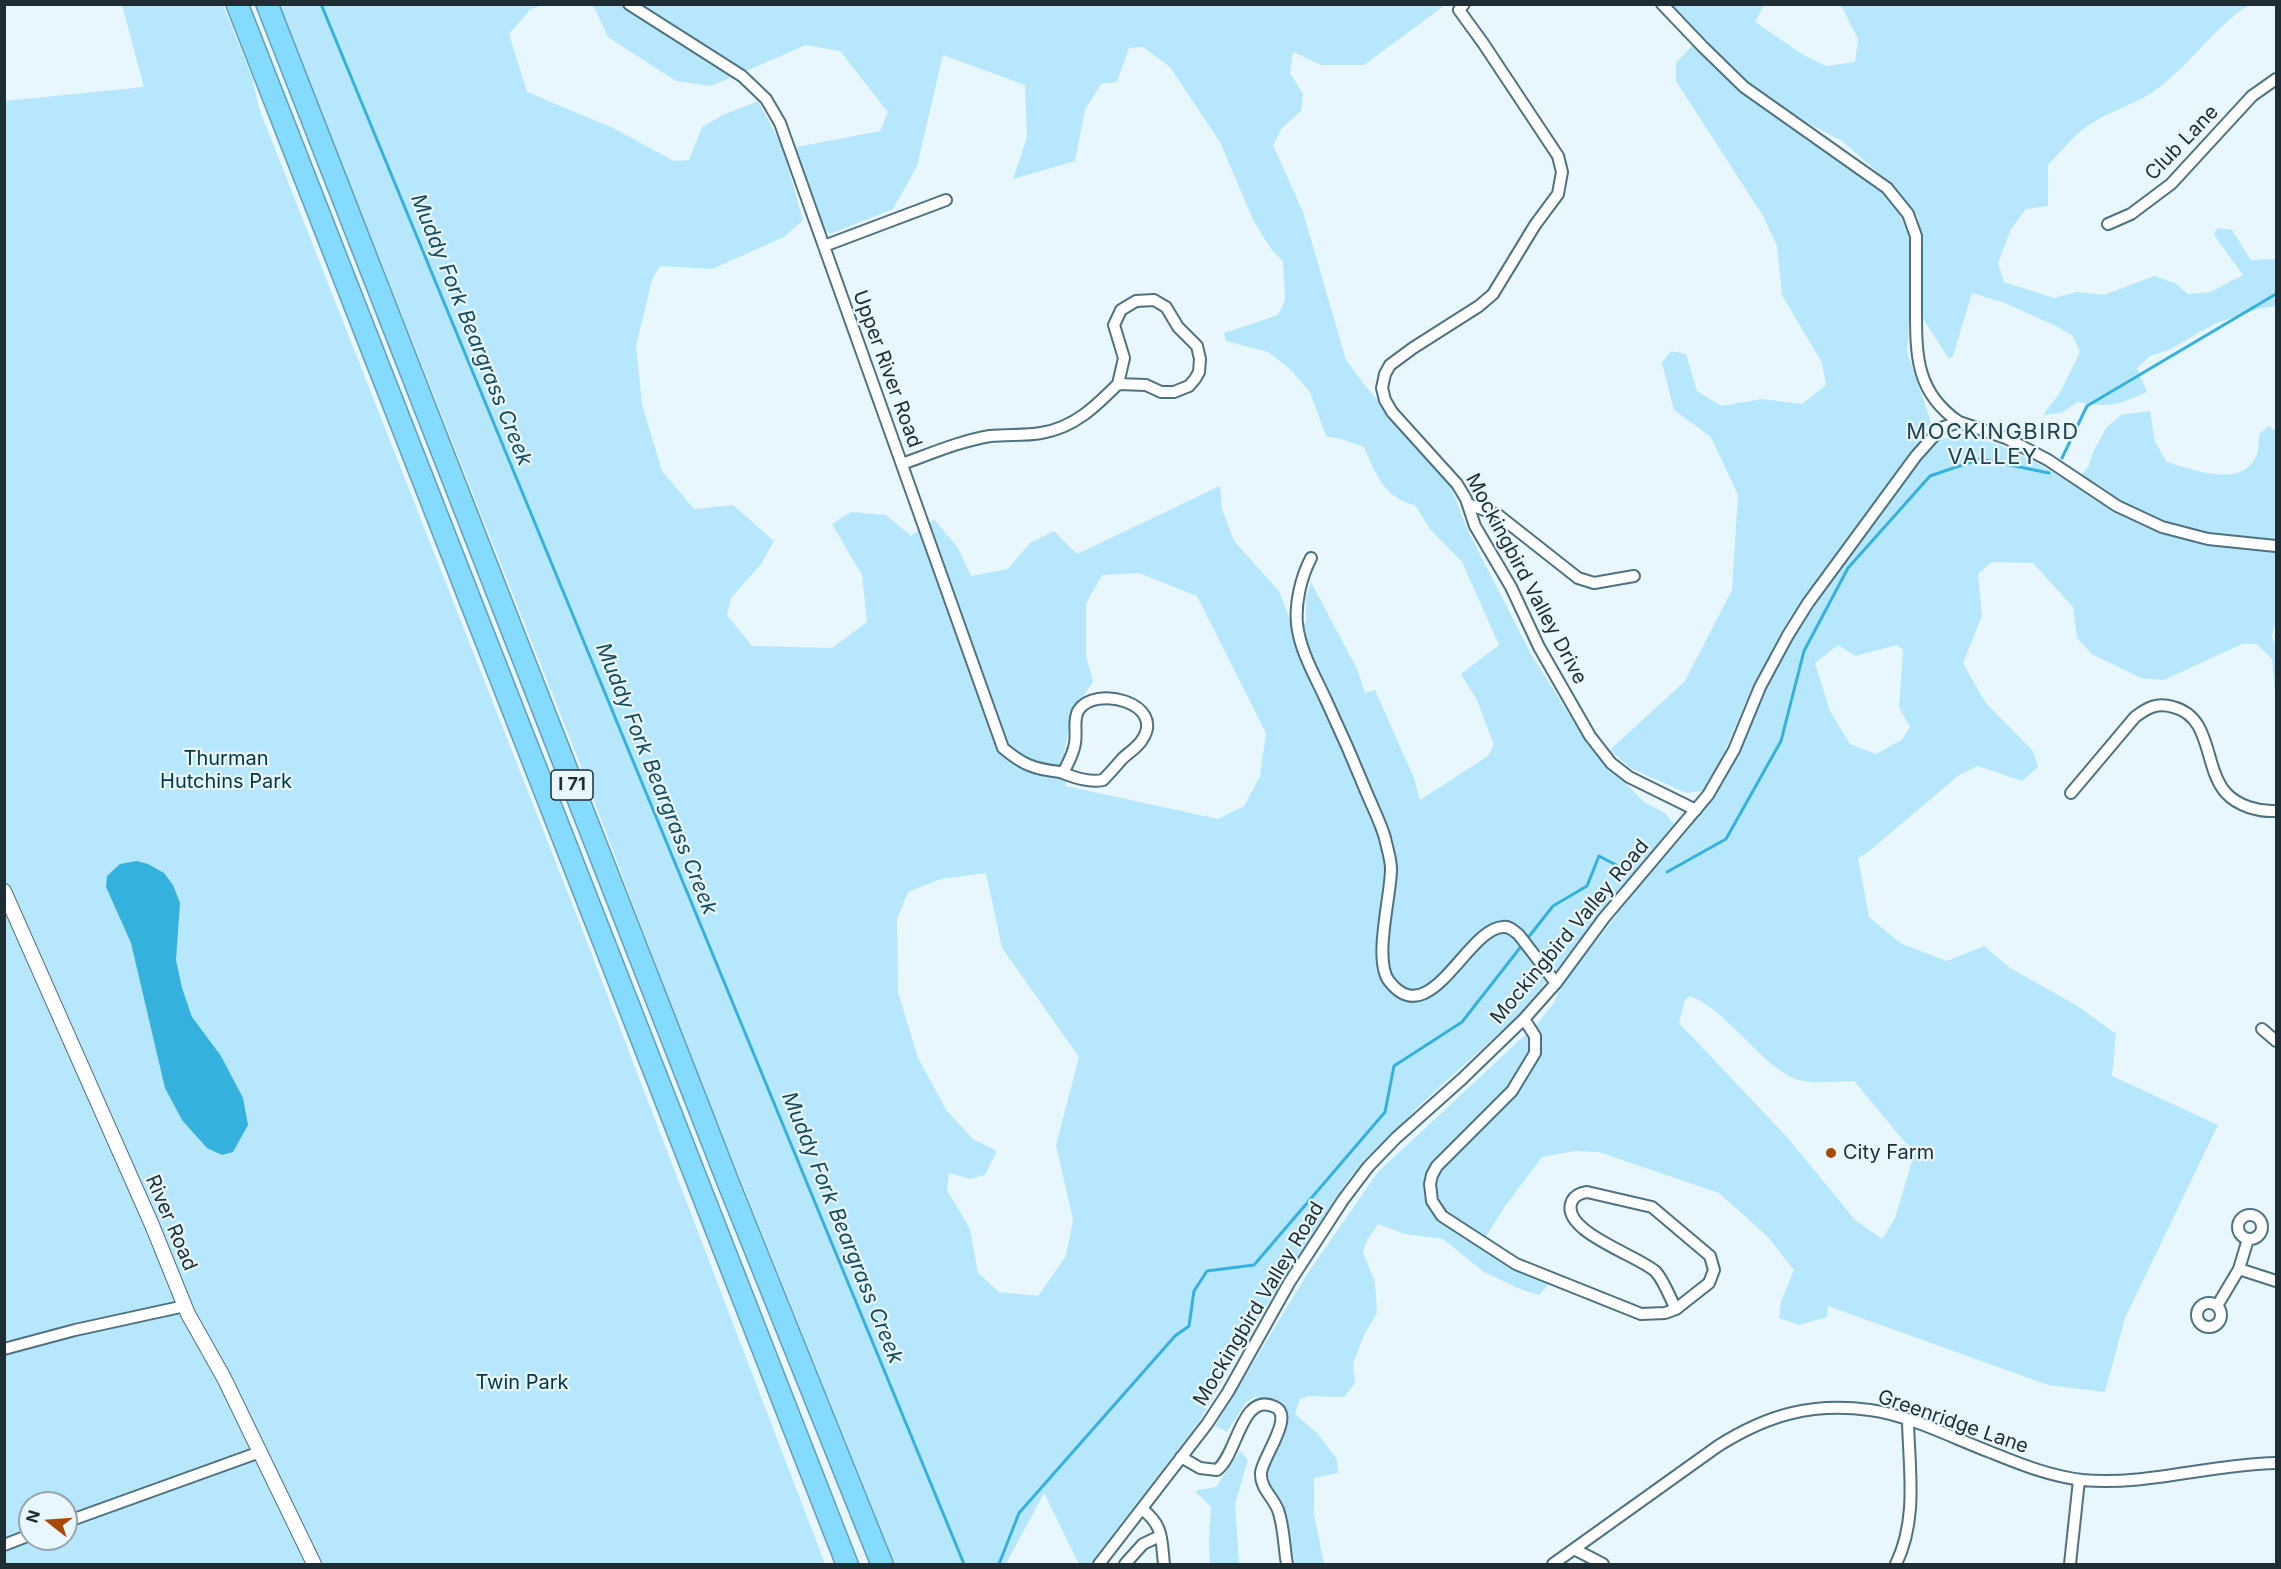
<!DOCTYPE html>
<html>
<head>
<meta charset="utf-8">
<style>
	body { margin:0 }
	#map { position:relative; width:2281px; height:1569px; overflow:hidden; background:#e8f7fd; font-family:Inter,sans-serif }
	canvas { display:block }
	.frame { position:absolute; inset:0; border:6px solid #1e2d33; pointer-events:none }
	.north { position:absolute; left:18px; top:1491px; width:60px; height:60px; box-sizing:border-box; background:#e8f7fd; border:2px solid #97a6ac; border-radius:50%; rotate:287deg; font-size:16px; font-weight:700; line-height:24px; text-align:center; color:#1e2d33 }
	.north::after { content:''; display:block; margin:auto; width:21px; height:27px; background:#aa4806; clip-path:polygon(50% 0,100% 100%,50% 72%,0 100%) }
</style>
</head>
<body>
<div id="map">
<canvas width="2281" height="1569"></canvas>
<div class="frame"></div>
<div class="north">N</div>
</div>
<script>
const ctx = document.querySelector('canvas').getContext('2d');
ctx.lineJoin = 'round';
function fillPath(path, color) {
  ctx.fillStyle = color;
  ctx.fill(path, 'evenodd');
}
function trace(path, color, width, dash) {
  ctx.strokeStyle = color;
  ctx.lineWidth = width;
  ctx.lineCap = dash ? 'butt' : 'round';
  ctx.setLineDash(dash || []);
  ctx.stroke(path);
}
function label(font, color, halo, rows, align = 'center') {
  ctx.font = font + ' Inter,sans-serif';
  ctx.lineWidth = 4.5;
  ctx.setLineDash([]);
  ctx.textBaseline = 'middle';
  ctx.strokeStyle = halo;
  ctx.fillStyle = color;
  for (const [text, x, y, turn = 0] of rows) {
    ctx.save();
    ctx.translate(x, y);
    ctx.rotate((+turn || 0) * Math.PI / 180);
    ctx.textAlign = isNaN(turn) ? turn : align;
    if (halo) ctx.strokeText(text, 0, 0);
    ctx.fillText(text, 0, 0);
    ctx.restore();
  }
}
fillPath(new Path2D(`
	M122 5H223L252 77 259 108 584 934 825 1564H5V101L144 87ZM30 1503H66V1539H30Z
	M279 5H542L530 10 509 34 527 92 613 128 674 161 689 160 702 127 723 115 758 101 782 146 803 220 784 237 712 269 660 266 652 280 636 346 642 404 662 471 694 509 733 505 774 541 761 564 731 598 727 615 752 646 832 648 867 622 862 575 832 524 851 512 886 515 911 536 934 519 958 548 971 576 1008 569 1030 543 1054 531 1077 554 1220 486 1222 509 1234 541 1279 591 1294 630 1306 622V600L1311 582 1357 669 1365 693 1375 690 1414 778 1420 800 1488 756 1494 745 1477 700 1461 674 1499 645 1462 562 1430 529 1415 505C1385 499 1375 473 1364 447L1341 439 1326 436 1310 392 1290 369 1268 352 1226 341 1224 333 1278 315 1285 300 1283 261 1271 249 1254 222 1220 142 1170 67 1143 47 1129 48 1117 82 1101 84 1085 110 1075 161 1013 179 1027 137 1025 85 943 55 917 166 893 209 830 234 821 226 796 147 880 131 888 112 840 51 806 45 711 86 676 81 608 37 593 5H1445L1364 65H1321L1293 52 1290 73 1303 94 1301 111 1282 128 1273 145 1303 212 1346 360 1363 383 1450 485 1468 531 1531 654 1588 745 1644 802 1665 813 1674 824 1520 1014 1420 1105 1348 1180 1250 1332 1197 1425 1090 1564H1079L1044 1493 1006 1564H895L679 1026 579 761ZM1139 573 1197 596 1266 733 1260 776 1244 806 1218 819 1066 786 1064 752 1074 709 1093 682 1086 656V604L1102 575ZM986 873 1002 948 1079 1057 1056 1145 1073 1220 1066 1256 1038 1296 999 1292 978 1273 970 1229 947 1190 949 1173 970 1179 985 1175 997 1151 973 1139 947 1111 918 1058 898 992 897 919 908 892 941 879Z
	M1667 5H1764L1755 22 1802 54 1826 66 1855 62 1858 39 1841 5H2249C2214 27 2191 64 2157 89 2139 103 2115 109 2095 121 2076 132 2063 149 2048 165V206L2026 209 2011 229 1998 263 2004 282 2054 298 2077 292 2104 295 2154 276 2175 283 2188 294 2210 292 2243 275 2214 235 2217 228 2232 230 2251 260 2276 259V306L2262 308 2214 324 2169 350 2150 356 2137 368 2147 392C2117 405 2111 408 2078 402L2061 413 2043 415 2061 391 2080 352 2073 336 2058 327 2005 303 1972 293 1953 356 1949 359 1923 319V276L1918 216 1883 177 1842 141 1790 114 1740 75Z
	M1693 45 1731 82 1866 178 1897 208 1908 234 1913 267 1907 352 1931 422 1923 437 1788 620 1750 692 1714 777 1703 791 1686 793 1630 768 1610 750 1685 681 1732 590 1738 495 1711 437 1674 410 1662 363 1671 351 1686 354 1697 391 1721 406 1762 399 1802 404 1826 385 1822 363 1782 295 1777 246 1763 216 1676 81V63Z
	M2150 411 2155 442 2167 462C2191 469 2241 489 2256 457 2259 451 2259 441 2259 434L2269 426 2276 431V626L2274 627 2272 637 2276 646V703L2272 659 2257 644H2242L2164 680 2141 678 2092 654 2077 638 2073 607 2033 563 1992 562 1978 574 1982 616 1963 663 1985 702 2033 751 2038 767 2022 781 1978 766 1959 775 1867 853 1858 858 1869 917 1900 943 1947 961 1984 946 2010 968 2076 1005 2116 1034 2112 1076 2218 1125 2125 1318 2105 1392 2048 1385 1828 1306 1827 1317 1799 1325 1779 1318 1781 1301 1794 1270 1768 1237 1719 1193 1599 1152 1575 1151 1542 1157 1506 1205 1481 1244 1543 1278 1548 1285 1539 1295 1520 1289 1484 1272 1443 1239 1405 1234 1378 1224 1367 1240 1363 1252 1375 1282 1377 1313 1364 1335 1353 1364 1355 1383 1344 1397 1309 1396 1300 1399 1295 1414 1317 1433 1337 1459 1338 1473 1314 1478V1514L1324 1564H1295L1282 1505 1267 1485 1266 1472 1286 1424 1284 1403 1255 1397 1246 1402 1227 1432 1215 1426 1307 1274 1378 1172 1538 1023 1555 1001 1559 989 1640 885 1684 835 1724 779 1776 665 1827 587 1926 451C1930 447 1935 442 1940 440 1987 418 2091 499 2133 521 2164 537 2192 541 2225 547L2221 535 2201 533 2133 510 2079 477 2089 466 2093 452 2106 428 2121 415ZM1838 645 1855 656 1897 645 1903 650 1899 707 1910 727 1902 740 1876 754 1850 744 1830 711 1815 663ZM1690 996C1730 1011 1767 1075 1803 1081 1819 1084 1838 1081 1854 1081L1904 1141 1915 1151 1895 1218 1882 1239 1855 1220 1787 1137 1679 1023 1685 1000Z
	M1240 1451 1248 1460 1235 1504 1239 1564H1210L1209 1540 1211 1507 1196 1492 1197 1490 1216 1487Z`), '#b7e7fc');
fillPath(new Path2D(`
	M137 861 148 864 164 873 173 885 180 903 176 960 182 988 192 1017 221 1056 243 1098 248 1125 233 1152 222 1155 207 1148 182 1120 165 1088 131 943 106 887 107 876 120 864Z`), '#34b2dd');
trace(new Path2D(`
	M321 4 964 1564
	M2062 458 2087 406 2276 294
	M1667 872 1726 839 1781 741 1804 651 1848 568 1930 476 1980 459 2049 473
	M1527 939 1553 906 1587 886 1599 856 1618 866
	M999 1564 1019 1513 1175 1336 1189 1326 1194 1291 1207 1271 1254 1265 1385 1112 1394 1066 1462 1022 1523 944`), '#34b2dd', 3);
const minor = new Path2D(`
	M629 4 742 76 766 99 780 123 1003 748C1023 765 1034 769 1060 772 1074 777 1088 783 1103 780 1110 773 1116 766 1122 759 1128 753 1137 748 1142 740 1167 703 1094 684 1078 711 1073 721 1077 732 1075 743 1074 753 1068 763 1063 773
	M1464 4 1459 10 1483 43 1558 156 1562 172 1558 194 1535 225 1493 294 1479 306 1413 348 1390 365 1385 374 1382 388 1385 400 1392 412 1457 484 1466 499 1475 526 1511 587 1539 647 1590 736 1611 763 1629 777 1696 810
	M1662 4 1703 47 1744 87 1887 188 1908 214 1916 236C1916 259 1916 283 1916 306 1916 354 1915 392 1959 422
	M2108 224 2131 214 2171 184 2252 96 2276 79
	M824 246 946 200
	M902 464C930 454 960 441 990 436 1007 434 1025 436 1041 433 1074 428 1096 406 1118 384L1146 385 1161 392H1174L1189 386 1195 379 1199 372 1200 359 1197 346 1178 327 1166 307 1154 300 1136 301 1121 310 1114 325 1124 358 1118 384
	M1468 504 1498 515 1578 578 1594 583 1634 576
	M1311 558C1301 577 1295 603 1297 624 1300 651 1315 676 1326 700 1341 732 1355 764 1368 796 1374 810 1381 824 1385 838 1387 848 1391 859 1391 869 1391 896 1373 960 1389 981 1430 1034 1467 928 1503 927 1510 926 1514 931 1519 935L1556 983
	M2071 793 2135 717C2147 708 2157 702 2173 707 2213 717 2203 767 2226 793 2238 806 2259 812 2276 811
	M1524 1019 1535 1036V1053L1512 1091 1437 1166 1432 1175 1430 1184 1432 1201 1442 1216 1516 1264 1641 1314 1665 1313 1676 1309
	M2262 1029 2276 1041
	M1587 1192 1652 1207 1710 1256 1714 1270 1709 1283 1676 1309C1670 1298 1664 1281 1656 1272 1640 1256 1558 1231 1572 1201 1575 1195 1580 1193 1587 1192Z
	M2238 1227a12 12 0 1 1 24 0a12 12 0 1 1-24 0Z
	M2239 1269 2276 1281
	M2197 1315a12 12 0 1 1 24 0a12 12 0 1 1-24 0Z
	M2217 1306 2239 1269 2248 1239
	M4 1349 75 1330 185 1306
	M1181 1457 1200 1468 1217 1470C1238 1454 1241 1391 1275 1407 1295 1416 1262 1458 1261 1473 1260 1488 1273 1497 1278 1510 1284 1526 1284 1548 1287 1564
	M1142 1509C1164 1526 1161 1539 1164 1564
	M66 1522 260 1452
	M4 1545 30 1535
	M1574 1549 1603 1564
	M1099 1564 1207 1424 1228 1392 1289 1283 1343 1200 1368 1167 1396 1138 1462 1079 1524 1019 1556 983 1604 918 1708 795 1734 750 1760 687 1788 635 1808 603 1916 456 1941 428 1959 422 2006 438 2048 460 2117 506 2162 527 2208 539 2276 546
	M1125 1564 1143 1544 1160 1536
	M1553 1564 1718 1446C1767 1415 1812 1402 1870 1410 1909 1415 1953 1438 1990 1452 2020 1464 2049 1476 2082 1480 2147 1486 2211 1464 2276 1463
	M1896 1564C1918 1519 1909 1469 1908 1421
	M2070 1564 2079 1480`);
const tertiary = new Path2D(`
	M4 891 152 1225 188 1314 224 1378 314 1564`);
const motorway = new Path2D(`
	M237 4 847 1564
	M267 4 730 1187 882 1564`);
trace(minor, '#4f7280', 14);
trace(tertiary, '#4f7280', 16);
trace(motorway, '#619eb7', 24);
trace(minor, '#fff', 10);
trace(tertiary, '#fff', 14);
trace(motorway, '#85dbfe', 21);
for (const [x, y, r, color] of [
	[1831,1153,6,"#aa4806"]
]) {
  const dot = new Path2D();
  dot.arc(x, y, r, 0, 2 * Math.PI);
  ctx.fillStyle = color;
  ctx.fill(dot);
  trace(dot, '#e8f7fd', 2);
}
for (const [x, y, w] of [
	[572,785,42]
]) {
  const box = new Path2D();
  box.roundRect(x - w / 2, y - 15, w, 30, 4.5);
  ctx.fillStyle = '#e8f7fd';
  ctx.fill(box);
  trace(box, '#1e2d33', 1.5);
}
label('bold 18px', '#1e2d33', null, [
	["I 71",572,785]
]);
label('20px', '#1e2d33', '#e8f7fd', [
	["Club Lane",2182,143,-46],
	["Upper River Road",887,369,70],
	["Mockingbird Valley Drive",1526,579,62],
	["Mockingbird Valley Road",1570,932,-50],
	["River Road",171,1223,67],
	["Mockingbird Valley Road",1259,1304,-59],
	["Greenridge Lane",1953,1422,19]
]);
label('20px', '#003748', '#e8f7fd', [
	["Thurman",226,759],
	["Hutchins Park",226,782],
	["Twin Park",522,1383]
]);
label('20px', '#1e2d33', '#e8f7fd', [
	["City Farm",1843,1153]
], 'left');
label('italic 21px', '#174a5c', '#e8f7fd', [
	["Muddy Fork Beargrass Creek",471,330,68],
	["Muddy Fork Beargrass Creek",656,779,68],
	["Muddy Fork Beargrass Creek",842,1228,68]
]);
ctx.letterSpacing = '1.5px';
label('22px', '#20424f', '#e8f7fd', [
	["MOCKINGBIRD",1993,432],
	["VALLEY",1993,457]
]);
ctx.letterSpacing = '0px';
</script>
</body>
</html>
